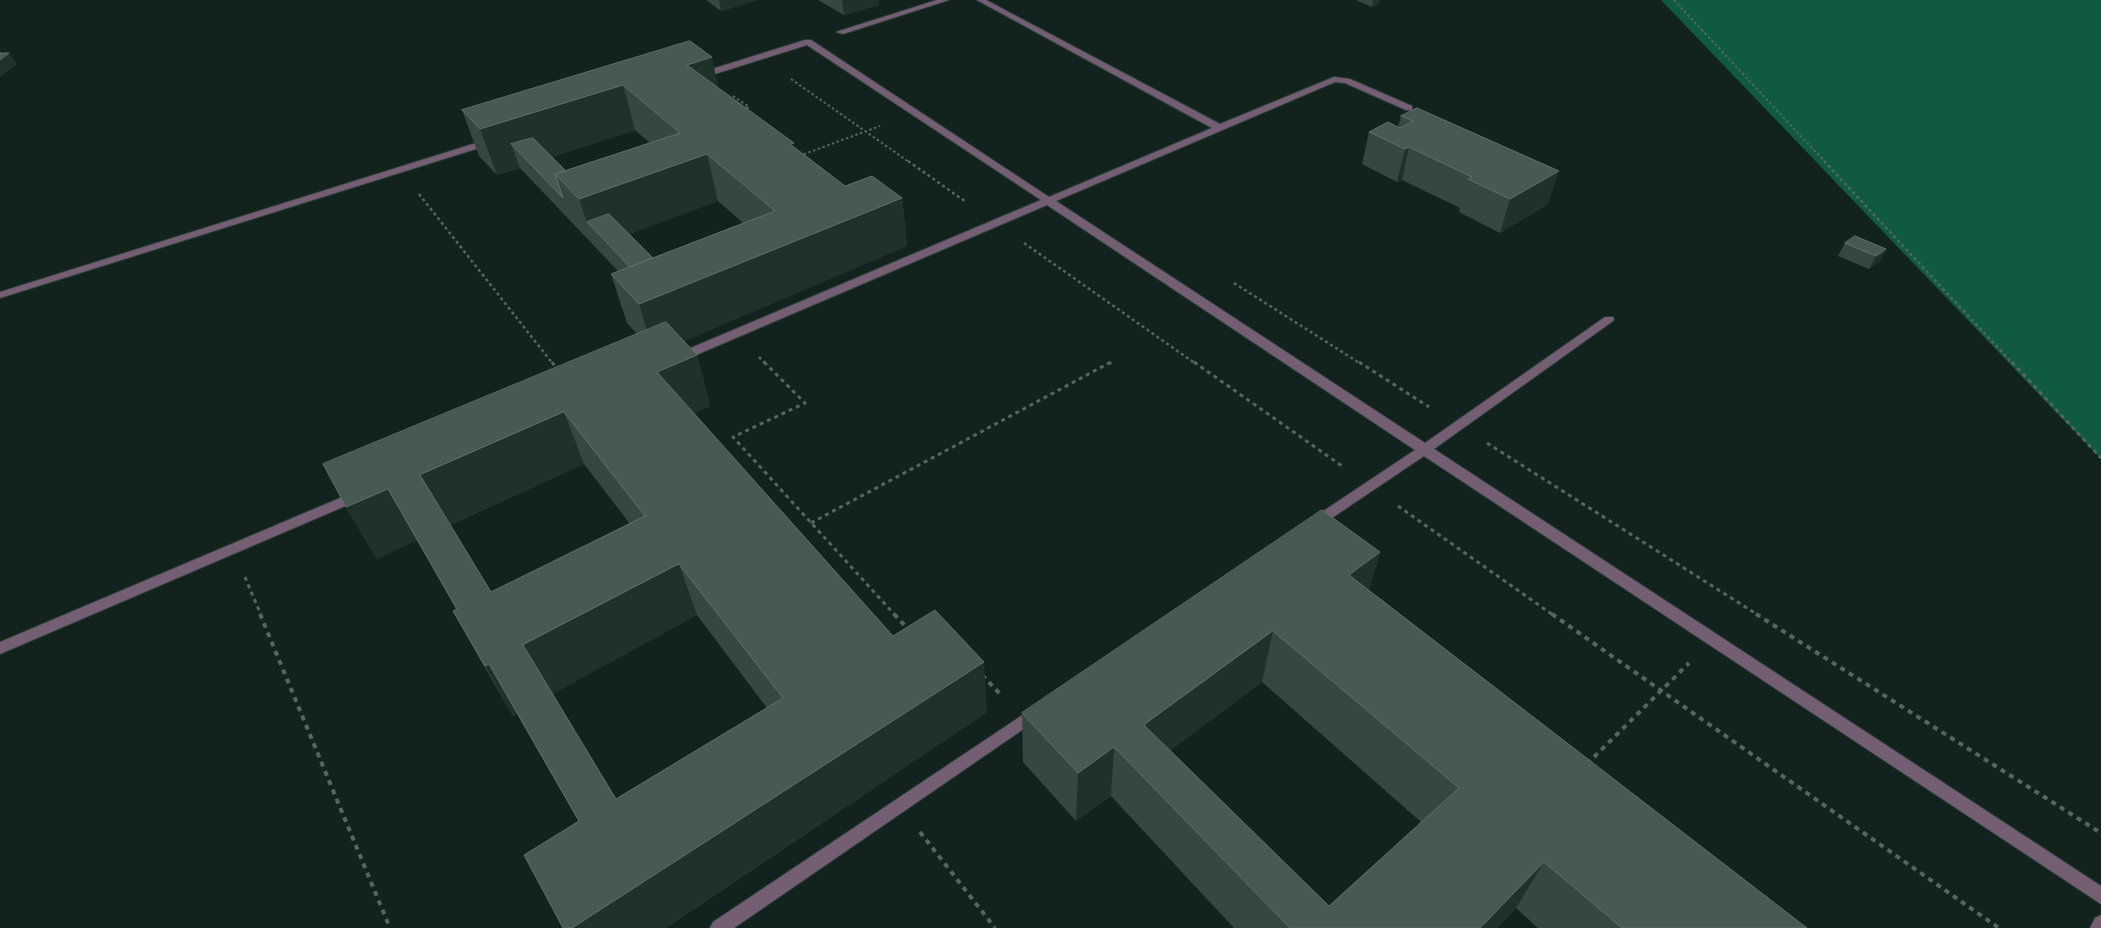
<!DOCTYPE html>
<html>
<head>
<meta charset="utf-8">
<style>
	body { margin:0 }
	canvas { display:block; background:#11231c }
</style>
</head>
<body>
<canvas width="2101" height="928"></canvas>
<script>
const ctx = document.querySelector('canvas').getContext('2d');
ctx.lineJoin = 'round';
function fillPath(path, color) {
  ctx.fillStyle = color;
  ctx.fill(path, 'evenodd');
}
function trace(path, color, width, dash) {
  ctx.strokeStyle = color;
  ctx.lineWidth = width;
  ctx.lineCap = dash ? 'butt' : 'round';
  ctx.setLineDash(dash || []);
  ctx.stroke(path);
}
fillPath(new Path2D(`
	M1661 0H2101V459Z`), '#105a43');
const service = new Path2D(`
	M937 0H949L843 34 836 32Z
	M977 0H986L1220 124 1334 77 1350 79 1412 106V110H1406L1345 83 1335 82 1056 201 1425 443 1605 317H1613L1614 319 1613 321 1434 449 2101 886V904L1424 456 1320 526H1310L1308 523 1310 520 1415 450 1047 205 682 361H674L672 358 674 355 1041 200 807 45 702 78H696V74L805 40H811L1049 197 1212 128Z
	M492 138 496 141 495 143 0 298V292Z
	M359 490 364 492 365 495 364 498 0 654V642Z
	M1036 706 1041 707 1044 712 1041 717 734 928H710L713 922Z
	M2101 915V928H2090L2095 918Z`);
trace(service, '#2d3e38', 2);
trace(new Path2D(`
	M1674 0 1825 162
	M791 79 909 162
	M733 96 749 107 742 110
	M799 156 880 126`), '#55655f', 2, [2.5, 2.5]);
trace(new Path2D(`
	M908 161 966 202
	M1824 161 2013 364
	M419 194 553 364
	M1024 243 1196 364
	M1234 283 1361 364
	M759 357 766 364
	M1109 364 1114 361`), '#55655f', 2.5, [3, 3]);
trace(new Path2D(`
	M552 362 557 369
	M764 362 805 403 733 437 895 615
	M1194 362 1342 466
	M1359 362 1429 407
	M2012 362 2101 458
	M1487 443 1758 615
	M1398 506 1553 615
	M811 523 1111 362
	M245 577 261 615`), '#55655f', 3, [4, 4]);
trace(new Path2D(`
	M260 614 390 928
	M894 614 908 629
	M1552 614 1999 928
	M1756 614 2101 833
	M982 675 1002 696
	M1587 764 1689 663
	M920 832 995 928`), '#55655f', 4, [5, 5]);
fillPath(service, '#745e74');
fillPath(new Path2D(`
	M706 0H758L721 11Z
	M818 0H879V5L844 15Z
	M1356 0H1379L1378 4 1372 7Z
	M690 41 719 89 845 186 902 198 907 246 684 341 697 355 710 406 694 413 893 636 987 712 666 928H563L579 822 517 714 513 716 481 661 453 611 456 609 417 540 377 559 346 507 637 334 627 323 611 274 618 271 520 168 497 175 479 156 462 110ZM635 130 650 143 566 171 552 157ZM718 201 743 223 653 258 629 234ZM584 464 630 524 491 592 450 525ZM697 615 767 708 616 799 552 694Z
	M1417 108 1548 204 1500 233 1459 212 1460 208 1402 180 1397 182 1362 164 1369 132 1398 127 1401 116Z
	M1845 243 1886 249 1879 262 1869 269 1838 256Z
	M1380 552 1369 590 1807 928H1538L1516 908 1497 928H1234L1111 796 1076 821 1023 762 1022 713ZM1262 682 1421 822 1329 906 1170 750Z`), '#354840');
fillPath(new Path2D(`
	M719 0H758L721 11Z
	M842 0H879V5L844 15Z
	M1373 0H1379L1378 4 1372 7Z
	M9 53 17 64 0 77V60Z
	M712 57 721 102 687 65Z
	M623 85 635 130 531 164 511 144 520 168 497 175 480 129Z
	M1409 147 1402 180 1397 182 1405 149Z
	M707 154 718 201 606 243 587 222 579 199Z
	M1559 171 1548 204 1500 233 1510 199Z
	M902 198 907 246 654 354 639 304Z
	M1886 249 1879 262 1869 269 1876 256Z
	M697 355 710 406 672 423 657 372Z
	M564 412 584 464 447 526 420 475Z
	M388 489 417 540 377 559 346 507Z
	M1380 552 1365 604 1349 575Z
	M679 564 697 615 549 696 523 645Z
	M1273 631 1262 682 1139 774 1144 725Z
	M984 662 987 712 666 928H572Z
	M489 664 517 714 513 716 485 666Z
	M1114 747 1111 796 1076 821 1078 773Z
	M1544 862 1516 908 1497 928H1480Z`), '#1f322a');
const building = new Path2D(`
	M690 41 712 57 687 65 794 143 790 144 845 186 872 176 902 198 639 304 611 274 775 211 707 154 579 199 555 174 680 133 623 85 480 129 462 110Z
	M0 53H9L0 60Z
	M1417 108 1559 171 1510 199 1468 179 1472 177 1409 147 1405 149 1369 132 1388 122 1400 128 1413 121 1401 116Z
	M533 138 566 171 555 174 563 198 511 144Z
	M609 214 653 258 630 267 587 222Z
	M1855 236 1886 249 1876 256 1845 243Z
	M666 322 697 355 657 372 893 636 935 610 984 662 572 928H563L524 855 579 821 489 664 485 666 453 611 457 609 388 489 346 507 323 464ZM564 412 645 516 491 592 420 475ZM679 564 783 698 616 799 523 645Z
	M1322 510 1380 552 1349 575 1807 928H1622L1544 862 1480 928H1290L1114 747 1078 773 1022 713ZM1273 631 1459 788 1329 906 1144 725Z`);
fillPath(building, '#475951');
trace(building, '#5e6f68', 1);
</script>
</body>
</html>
